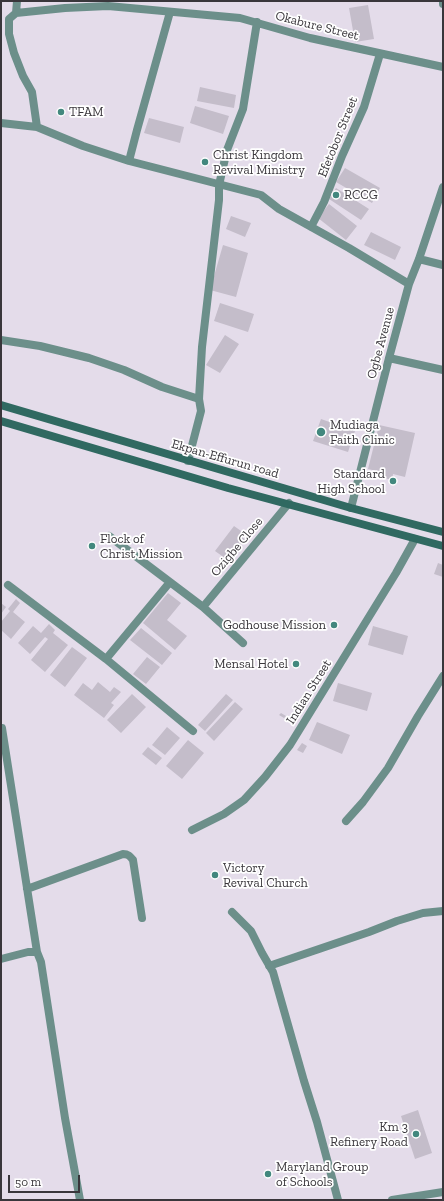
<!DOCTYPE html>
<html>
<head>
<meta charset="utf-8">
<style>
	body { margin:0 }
	#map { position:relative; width:444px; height:1201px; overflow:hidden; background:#e4dcea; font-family:"Zilla Slab",serif }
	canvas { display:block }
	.frame { position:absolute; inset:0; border:2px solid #39363b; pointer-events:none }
	.scale { position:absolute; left:8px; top:1175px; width:72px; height:18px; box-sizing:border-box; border:2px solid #39363b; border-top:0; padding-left:5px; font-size:12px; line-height:14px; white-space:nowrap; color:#39363b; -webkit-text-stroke:3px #fff; paint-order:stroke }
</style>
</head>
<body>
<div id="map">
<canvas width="444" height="1201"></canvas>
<div class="frame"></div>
<div class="scale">50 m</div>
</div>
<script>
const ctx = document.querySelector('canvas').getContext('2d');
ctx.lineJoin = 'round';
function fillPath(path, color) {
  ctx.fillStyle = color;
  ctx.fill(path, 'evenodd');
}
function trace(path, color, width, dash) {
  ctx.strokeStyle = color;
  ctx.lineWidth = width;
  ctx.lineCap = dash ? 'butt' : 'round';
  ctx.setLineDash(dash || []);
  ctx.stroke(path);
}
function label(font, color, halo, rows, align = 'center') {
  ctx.font = font + ' "Zilla Slab",serif';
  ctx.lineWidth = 3.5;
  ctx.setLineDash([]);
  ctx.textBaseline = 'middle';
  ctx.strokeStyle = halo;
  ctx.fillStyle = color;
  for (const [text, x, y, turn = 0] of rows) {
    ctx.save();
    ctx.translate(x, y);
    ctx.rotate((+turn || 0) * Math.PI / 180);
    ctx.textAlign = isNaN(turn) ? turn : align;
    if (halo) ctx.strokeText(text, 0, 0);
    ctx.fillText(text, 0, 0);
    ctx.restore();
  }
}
fillPath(new Path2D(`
	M368 5 374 39 355 42 349 8Z
	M200 87 236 95 234 108 197 101Z
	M195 106 229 116 223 134 190 123Z
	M149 118 184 127 180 143 144 133Z
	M345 168 380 188 372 203 336 182Z
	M336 188 369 209 361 220 329 199Z
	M329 204 357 226 346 240 318 218Z
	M231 216 251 223 245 237 226 229Z
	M371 232 401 247 395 260 364 245Z
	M223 245 248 253 236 297 210 290Z
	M220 303 254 314 248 332 214 321Z
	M225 335 239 344 220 373 206 365Z
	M321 419 355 431 348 452 313 441Z
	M379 425 415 433 405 477 393 474 392 480 380 477 381 472 368 469Z
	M234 526 244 533 241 536 245 539 229 561 215 551Z
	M438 563 443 565V577L434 574Z
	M168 593 181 603 167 620 187 636 175 650 143 623Z
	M16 599 20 603 13 612 25 622 11 639 1 630V622L10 611 8 609Z
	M1 603 6 607 1 614Z
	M49 624 55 630 53 633 68 645 45 672 31 660 48 639 45 637 30 654 18 643 33 626 41 633Z
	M373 626 408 636 403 655 368 645Z
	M141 628 172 653 162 665 130 640Z
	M72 647 87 658 65 687 50 675Z
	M147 657 160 667 146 684 133 674Z
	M98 682 110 692 114 687 121 692 111 703 114 705 104 718 74 695 83 683 92 690Z
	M338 683 372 693 367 711 333 701Z
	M132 694 146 707 121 733 107 720Z
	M226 694 233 700 205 731 198 725Z
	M235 702 243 709 214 741 206 733Z
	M281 713 286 716 284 718 279 715Z
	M317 722 350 735 342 754 309 740Z
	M167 727 180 738 165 755 152 745Z
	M188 740 204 753 182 779 166 766Z
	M302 743 307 746 303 753 297 750Z
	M148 747 162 758 156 765 142 754Z
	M418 1110 432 1153 415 1159 401 1116Z`), '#c4bdca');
trace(new Path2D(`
	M17 1 16 13 9 19V34L14 53 23 76 32 92 37 127
	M443 1V4
	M16 13 65 8 108 6 240 18 310 38 443 67
	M1 123 37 127 83 146 129 161 261 195 279 209 349 248 409 284
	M129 161 137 130 170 12
	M311 227 324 202 342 156 364 107 380 54
	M419 259 443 265
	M1 340 40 346 89 358 124 370 162 387 199 399
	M389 358 443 370
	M188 461 201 411 199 399 202 347 219 200V185L227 150 243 109 257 22
	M351 508 389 358 409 284 419 259 443 187
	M109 536 203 607 243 643
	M8 585 106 659 193 731
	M203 607 289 503
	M106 659 170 582
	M2 728 37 952 41 962 65 1118 80 1200
	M346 821 363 802 388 768 418 716 443 676
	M192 830 224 814 244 800 265 777 290 745 396 573 415 539
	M27 889 123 854C128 854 130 856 133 860L142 918
	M232 912 251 931 262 953 273 972 304 1081 317 1122 338 1200
	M1 959 28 952H37
	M269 966 369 932 397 921 423 913 443 911`), '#6c8f8a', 8);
trace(new Path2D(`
	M392 1200 443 1192`), '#6c8f8a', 8);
trace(new Path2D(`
	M1 405 351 508 443 532
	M1 421 228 488 443 546`), '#306961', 8);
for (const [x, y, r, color] of [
	[61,112,4,"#42887e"],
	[205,162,4,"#42887e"],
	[336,195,4,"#42887e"],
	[321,432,5,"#42887e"],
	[393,481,4,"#42887e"],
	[92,546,4,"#42887e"],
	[334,625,4,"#42887e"],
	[296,664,4,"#42887e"],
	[215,875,4,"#42887e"],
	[416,1134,4,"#42887e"],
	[268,1174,4,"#42887e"]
]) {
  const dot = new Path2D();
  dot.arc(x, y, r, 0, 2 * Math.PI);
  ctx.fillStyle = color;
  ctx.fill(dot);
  trace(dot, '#fff', 1.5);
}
label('13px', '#39363b', '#fff', [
	["Okabure Street",317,26,14],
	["Efetobor Street",338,137,-68],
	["Ogbe Avenue",381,343,-75],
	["Ekpan-Effurun road",225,459,16],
	["Ozigbe Close",237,547,-50],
	["Indian Street",309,692,-58]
]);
label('13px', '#39363b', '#fff', [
	["TFAM",69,112],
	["Christ Kingdom",213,155],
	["Revival Ministry",213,170],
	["RCCG",344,195],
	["Mudiaga",330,425],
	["Faith Clinic",330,440],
	["Standard",385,474,"right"],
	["High School",385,489,"right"],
	["Flock of",100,539],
	["Christ Mission",100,554],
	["Godhouse Mission",326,625,"right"],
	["Mensal Hotel",288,664,"right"],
	["Victory",223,868],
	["Revival Church",223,883],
	["Km 3",408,1127,"right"],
	["Refinery Road",408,1142,"right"],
	["Maryland Group",276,1167],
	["of Schools",276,1182]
], 'left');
</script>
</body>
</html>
